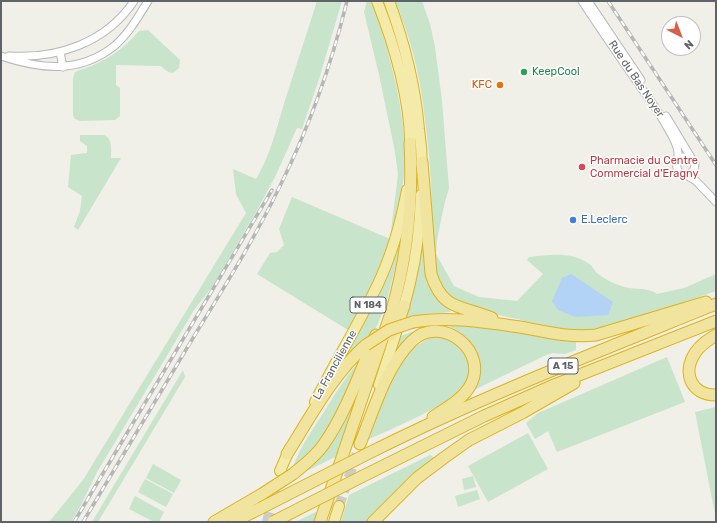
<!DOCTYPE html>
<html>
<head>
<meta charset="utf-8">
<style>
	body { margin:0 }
	#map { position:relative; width:717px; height:523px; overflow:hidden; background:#f0efe8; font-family:Rubik,sans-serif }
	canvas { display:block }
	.frame { position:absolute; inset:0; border:2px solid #5f6266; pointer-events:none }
	.north { position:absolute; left:661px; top:16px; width:40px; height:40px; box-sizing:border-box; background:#fff; border:1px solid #bfc0c2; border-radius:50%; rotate:138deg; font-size:11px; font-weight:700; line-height:16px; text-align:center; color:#5f6266 }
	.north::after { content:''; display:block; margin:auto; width:14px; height:18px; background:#d66148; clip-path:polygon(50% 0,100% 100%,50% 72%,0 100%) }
</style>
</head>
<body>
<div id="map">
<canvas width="717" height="523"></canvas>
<div class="frame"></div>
<div class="north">N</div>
</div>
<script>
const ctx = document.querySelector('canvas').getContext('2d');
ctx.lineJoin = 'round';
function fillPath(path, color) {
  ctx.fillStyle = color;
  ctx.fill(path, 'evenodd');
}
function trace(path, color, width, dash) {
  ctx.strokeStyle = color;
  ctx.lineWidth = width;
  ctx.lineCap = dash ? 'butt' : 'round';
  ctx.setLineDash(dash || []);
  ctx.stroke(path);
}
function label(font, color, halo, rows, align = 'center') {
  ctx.font = font + ' Rubik,sans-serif';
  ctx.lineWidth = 3;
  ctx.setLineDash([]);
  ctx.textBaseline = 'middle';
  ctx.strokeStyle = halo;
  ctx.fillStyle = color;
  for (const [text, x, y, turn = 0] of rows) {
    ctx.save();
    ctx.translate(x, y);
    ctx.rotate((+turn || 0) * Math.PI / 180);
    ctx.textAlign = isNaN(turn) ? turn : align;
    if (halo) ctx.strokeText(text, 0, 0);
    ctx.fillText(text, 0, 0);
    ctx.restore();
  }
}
fillPath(new Path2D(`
	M317 1H342L319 79 302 129 297 128 276 175 256 212 212 287 194 310 168 354 97 472 81 505 71 522H49L83 480 246 213 236 194 233 169 256 179C269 158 276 131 283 107 294 72 306 36 317 1Z
	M367 1H370L375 10C392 63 408 118 404 174 401 211 388 251 373 285 366 300 356 315 348 330L257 274 270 253 277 252 284 245 279 229 292 197 390 239 398 174 395 152 380 79 364 12Z
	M395 1H422L430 24 435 47 442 101 449 188 444 206 437 240 436 254 454 286 479 297 517 301 543 274 527 260 529 257C549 255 572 251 589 264 593 266 594 270 597 273 604 279 616 285 625 287 636 290 648 287 657 294L684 288 716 274V291C696 298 676 305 656 312 632 321 609 330 584 330 560 331 536 323 512 318 489 312 460 310 444 290 426 269 433 211 431 184 430 160 427 136 424 112 420 74 410 36 395 1Z
	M148 30 180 60 179 68 173 73 168 72 161 66 116 65V85L120 88V116L115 120 80 121 75 119 73 115V79L75 72C102 63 120 53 139 31Z
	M80 135H104C113 139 111 149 111 158H121L78 230 74 227 80 211 82 196 68 187 71 155 87 153V146L80 141Z
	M423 232 427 272 451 309 450 312 427 314 405 320Z
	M398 248 400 249 386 304 374 333 363 341 348 354 339 365Z
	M447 325C491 326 533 336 576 342V350L565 354 553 353 544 356 474 390C475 382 478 362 477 355 473 340 460 332 447 325Z
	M426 327 427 328 398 349 397 348 400 336Z
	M430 338C443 337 458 341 465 353 471 365 471 379 462 390 455 399 441 405 431 410 410 421 389 430 367 440 380 407 395 353 430 338Z
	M667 357 685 402 557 452 548 431 535 439 526 423 538 413Z
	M362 359 332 422 318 445 292 470C298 451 309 435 320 418 333 398 345 376 362 359Z
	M183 370 185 377 98 522H92Z
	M362 382 339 455 295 477Z
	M716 407V519L695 412Z
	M528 433 548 469 488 502 468 466Z
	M430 455 432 456 434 458 401 487 366 522H341L349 495Z
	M153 464 181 480 174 493 146 478Z
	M473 476 476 487 464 490 462 479Z
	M145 479 173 494 166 507 138 492Z
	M477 490 480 499 458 507 455 496Z
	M135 496 164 512 159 522H154L129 509Z
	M322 509 317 522H295Z`), '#c8e4cb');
fillPath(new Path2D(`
	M571 274 613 302 608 315 576 317 558 310 552 301 562 278Z`), '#b2d2f6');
trace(new Path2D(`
	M339 506 360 444
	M267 522 277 481`), '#ccccc8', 10, [10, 5]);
const tertiary = new Path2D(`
	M582 1C599 27 617 53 635 79 646 95 658 110 667 127 671 134 677 143 678 152 679 158 674 167 679 172 686 180 695 172 695 164L690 158 683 157 677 162
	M588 1 641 80
	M60 52 63 67
	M1 56C40 69 78 74 113 47 128 35 138 17 148 1
	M9 56C57 59 106 43 134 1
	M666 116 692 159
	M686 175 696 181 716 202`);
const trunk = new Path2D(`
	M377 1C394 44 412 104 410 151
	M389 1C405 44 415 83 419 129 421 142 422 156 422 169
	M379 385C390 351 402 318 410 283 417 254 420 224 421 195
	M315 402C335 362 359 324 378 284 392 254 401 222 407 190
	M280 471 290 448
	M334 522 339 506`);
const motorway = new Path2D(`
	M422 162 431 274C443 312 462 305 492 318
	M413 322C449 316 484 322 520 327 546 332 570 338 596 335L706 302
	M391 335 404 306
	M716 335C708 340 700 345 695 353 682 373 691 395 716 395
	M360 444C373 412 386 366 412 341 441 313 490 351 470 386 462 400 446 408 433 417
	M371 452C483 396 600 351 716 304
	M287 454C311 416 333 374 366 345
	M293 474C304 465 316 456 324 444 347 411 360 371 376 335
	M363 476 484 416 554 385 716 321
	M214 522 262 494
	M233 522 261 508
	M320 522 392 310C408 254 413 201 410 143
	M373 522 417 478 445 457 469 440 522 413 574 383`);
trace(tertiary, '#b5b7bb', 9);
trace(trunk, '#ddb31b', 12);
trace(motorway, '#ddb31b', 13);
trace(tertiary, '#fff', 7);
trace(trunk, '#f4ebaa', 10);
trace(motorway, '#f1e49e', 11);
const rail = new Path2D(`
	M608 1 716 165
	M74 522 272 190
	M83 522C119 462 154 403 190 343 221 292 253 242 279 188 309 128 331 66 347 1`);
trace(rail, '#b5b6b6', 3.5);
trace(rail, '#fff', 2, [6]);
const motorwayBridge = new Path2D(`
	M366 345 389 330 413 322
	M262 494 293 474
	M261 508 371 452
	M273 522 363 476`);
trace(motorwayBridge, '#ddb31b', 13, []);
trace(motorwayBridge, '#f1e49e', 11);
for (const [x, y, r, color] of [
	[524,72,4,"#2e9e5b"],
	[500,85,4,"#e8710a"],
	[582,167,4,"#e0444e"],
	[573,220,4,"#3f7fe0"]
]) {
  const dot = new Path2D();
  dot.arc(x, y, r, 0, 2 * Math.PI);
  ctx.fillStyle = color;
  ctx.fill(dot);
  trace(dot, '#fff', 1.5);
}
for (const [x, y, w] of [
	[368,305,36],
	[563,366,30]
]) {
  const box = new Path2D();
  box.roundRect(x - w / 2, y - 8, w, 16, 3);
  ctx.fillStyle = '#fff';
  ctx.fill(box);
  trace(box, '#5f6266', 1);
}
label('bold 10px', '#5f6266', null, [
	["N 184",368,305],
	["A 15",563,366]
]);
label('11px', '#27864d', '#fff', [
	["KeepCool",532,72]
], 'left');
label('11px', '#5f6266', '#fff', [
	["Rue du Bas Noyer",636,79,56],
	["La Francilienne",335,365,-61]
]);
label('11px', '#c56008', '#fff', [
	["KFC",492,85]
], 'right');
label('11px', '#be3a42', '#fff', [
	["Pharmacie du Centre",590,161],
	["Commercial d'Eragny",590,174]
], 'left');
label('11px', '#366cbe', '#fff', [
	["E.Leclerc",581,220]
], 'left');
</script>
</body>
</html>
